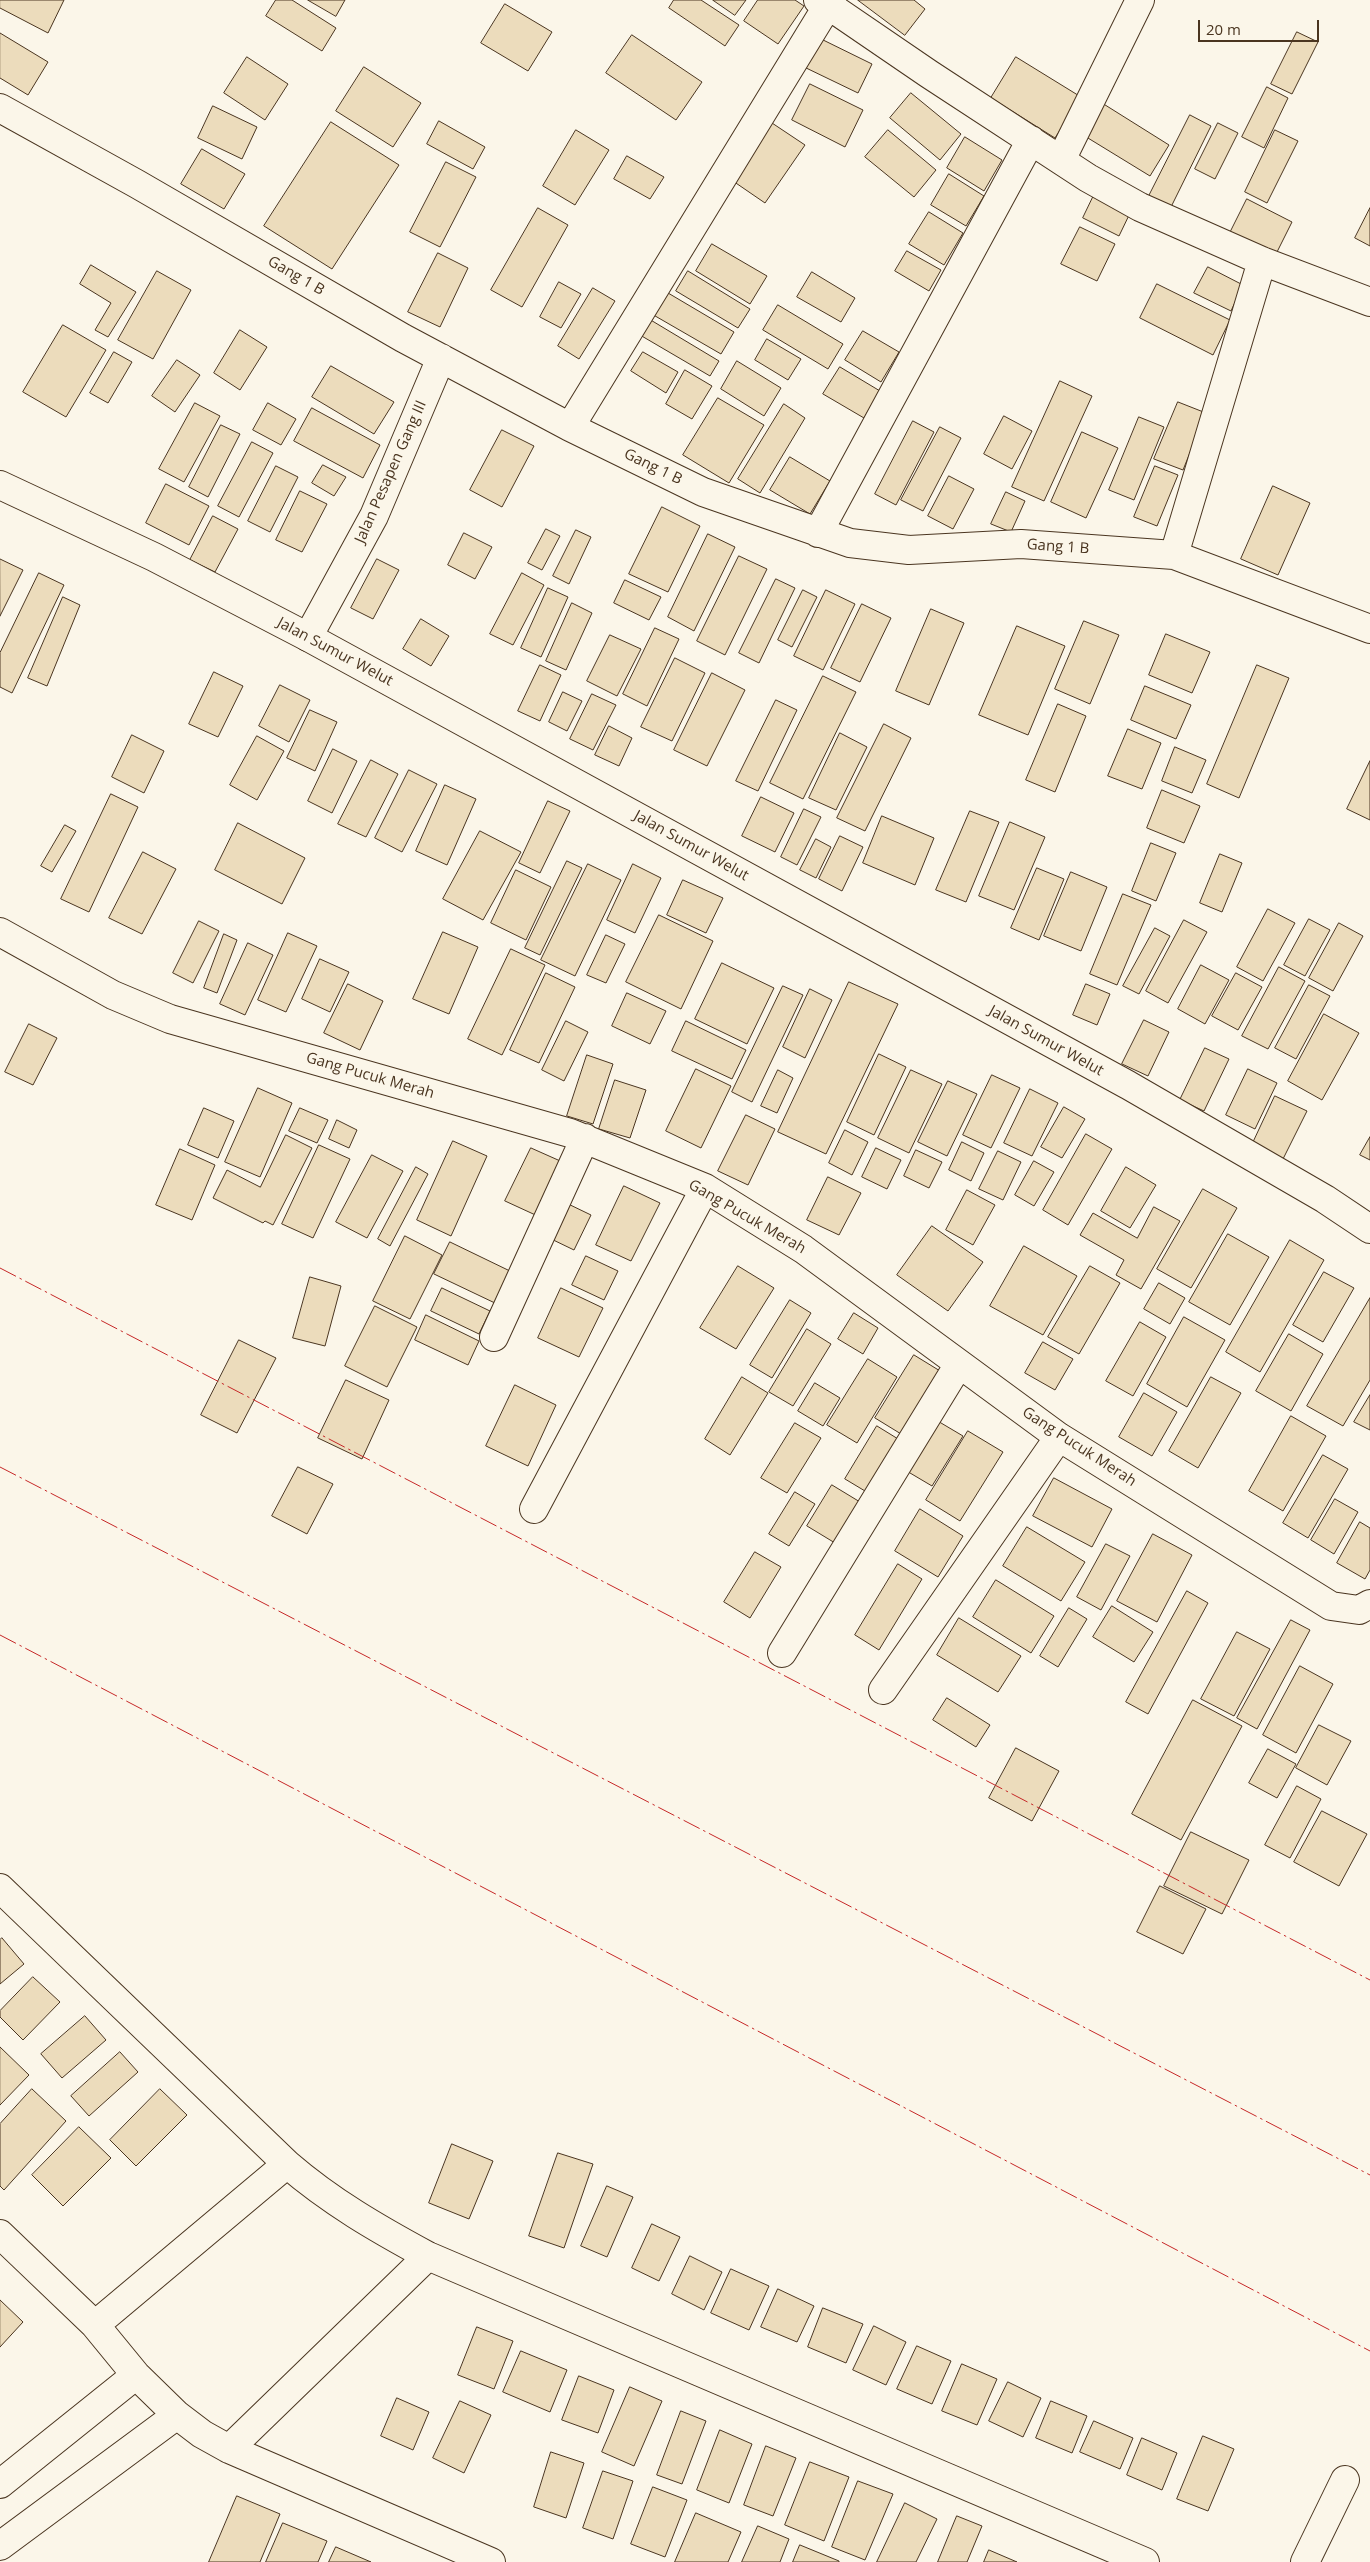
<!DOCTYPE html>
<html>
<head>
<meta charset="utf-8">
<style>
	body { margin:0 }
	#map { position:relative; width:1370px; height:2562px; overflow:hidden; background:#fbf6e9; font-family:"Open Sans",sans-serif }
	canvas { display:block }
	.scale { position:absolute; left:1198px; top:20px; width:121px; height:22px; box-sizing:border-box; border:2px solid #4a3520; border-top:0; padding-left:6px; font-size:15px; line-height:18px; white-space:nowrap; color:#4a3520; -webkit-text-stroke:4px #fbf6e9; paint-order:stroke }
</style>
</head>
<body>
<div id="map">
<canvas width="1370" height="2562"></canvas>
<div class="scale">20 m</div>
</div>
<script>
const ctx = document.querySelector('canvas').getContext('2d');
ctx.lineJoin = 'round';
function fillPath(path, color) {
  ctx.fillStyle = color;
  ctx.fill(path, 'evenodd');
}
function trace(path, color, width, dash) {
  ctx.strokeStyle = color;
  ctx.lineWidth = width;
  ctx.lineCap = dash ? 'butt' : 'round';
  ctx.setLineDash(dash || []);
  ctx.stroke(path);
}
function label(font, color, halo, rows, align = 'center') {
  ctx.font = font + ' "Open Sans",sans-serif';
  ctx.lineWidth = 4;
  ctx.setLineDash([]);
  ctx.textBaseline = 'middle';
  ctx.strokeStyle = halo;
  ctx.fillStyle = color;
  for (const [text, x, y, turn = 0] of rows) {
    ctx.save();
    ctx.translate(x, y);
    ctx.rotate((+turn || 0) * Math.PI / 180);
    ctx.textAlign = isNaN(turn) ? turn : align;
    if (halo) ctx.strokeText(text, 0, 0);
    ctx.fillText(text, 0, 0);
    ctx.restore();
  }
}
const building = new Path2D(`
	M0 0H64L48 33 0 8Z
	M276 0H292L336 28 322 51 266 16Z
	M308 0H345L336 16Z
	M674 0H701L739 25 725 46 669 8Z
	M713 0H746L735 15Z
	M758 0H795L804 6 778 44 744 21Z
	M858 0H914L925 9 905 35Z
	M505 4 552 32 528 71 481 43Z
	M1297 32 1318 42 1292 94 1271 84Z
	M0 33 48 62 28 95 0 78Z
	M632 35 702 82 676 120 606 73Z
	M817 37 872 64 858 93 802 66Z
	M247 57 288 84 265 120 224 93Z
	M1016 57 1081 97 1055 138 991 98Z
	M364 67 421 103 393 147 336 111Z
	M810 84 863 110 845 147 792 120Z
	M1267 87 1288 98 1264 148 1242 137Z
	M911 93 961 134 940 160 890 118Z
	M1102 103 1169 145 1150 176 1083 135Z
	M213 106 257 127 242 159 198 138Z
	M1190 115 1211 126 1171 207 1149 196Z
	M439 121 485 147 473 169 427 144Z
	M769 121 805 145 765 203 730 179Z
	M331 122 399 165 332 269 264 226Z
	M1218 123 1238 133 1215 179 1195 169Z
	M576 130 609 150 575 205 543 186Z
	M888 130 936 170 914 197 865 157Z
	M1275 130 1298 141 1267 203 1245 192Z
	M965 137 1002 160 984 191 947 168Z
	M202 149 245 174 224 209 181 184Z
	M627 156 664 177 650 199 614 179Z
	M446 162 476 177 440 247 410 232Z
	M949 174 984 196 966 226 931 205Z
	M1096 191 1132 209 1119 236 1083 218Z
	M1247 199 1292 222 1271 264 1226 241Z
	M538 208 568 225 522 307 491 290Z
	M1370 208V246L1355 238Z
	M929 212 963 233 944 265 909 244Z
	M1080 227 1115 244 1097 281 1061 264Z
	M712 244 767 276 750 304 696 271Z
	M907 251 941 270 929 291 895 271Z
	M438 253 468 268 440 327 408 312Z
	M91 265 136 292 108 337 95 330 111 303 80 284Z
	M1208 267 1243 285 1231 311 1194 293Z
	M157 271 191 290 153 359 118 340Z
	M688 271 750 309 738 328 676 291Z
	M812 272 855 298 841 322 797 297Z
	M559 282 581 294 561 328 540 317Z
	M1157 284 1230 320 1213 355 1140 318Z
	M593 288 615 301 579 359 558 346Z
	M663 290 734 332 721 354 650 313Z
	M778 305 843 344 828 369 763 330Z
	M649 319 719 361 710 376 640 335Z
	M63 325 106 350 66 417 23 392Z
	M240 330 267 347 240 390 214 373Z
	M863 331 899 352 881 382 845 360Z
	M767 339 801 359 788 380 755 360Z
	M114 352 132 362 108 403 90 393Z
	M643 352 678 372 666 393 631 371Z
	M177 360 200 375 175 412 152 396Z
	M737 361 781 388 764 416 721 389Z
	M331 366 394 402 374 434 312 397Z
	M840 367 880 391 864 418 823 394Z
	M685 370 712 386 692 419 666 404Z
	M1060 381 1092 396 1044 501 1012 487Z
	M718 398 764 425 729 483 683 455Z
	M1178 402 1206 413 1183 470 1154 459Z
	M195 403 220 416 184 482 159 469Z
	M268 403 296 419 281 445 253 430Z
	M784 404 805 418 760 493 738 479Z
	M312 408 380 445 363 478 294 441Z
	M1004 416 1032 431 1012 469 984 454Z
	M1139 417 1164 427 1134 500 1109 490Z
	M913 421 934 432 896 505 875 494Z
	M221 425 240 434 208 497 189 487Z
	M940 427 961 438 923 511 901 500Z
	M502 430 534 446 502 507 470 490Z
	M1082 432 1118 448 1086 518 1051 502Z
	M252 442 273 453 239 517 218 506Z
	M790 457 830 481 810 514 770 490Z
	M323 465 346 477 334 496 312 483Z
	M276 466 298 477 270 532 248 521Z
	M1155 466 1178 475 1157 526 1134 517Z
	M949 476 974 489 953 529 928 516Z
	M166 484 209 506 189 545 146 523Z
	M1273 486 1310 503 1278 575 1241 559Z
	M300 491 327 504 302 552 276 540Z
	M1006 492 1025 501 1011 532 991 524Z
	M662 507 700 526 668 592 629 574Z
	M213 516 238 529 215 572 190 560Z
	M546 529 560 536 542 570 528 563Z
	M576 530 591 537 569 584 553 576Z
	M464 533 492 547 475 579 448 565Z
	M708 534 735 547 694 631 668 617Z
	M739 556 767 569 725 655 697 641Z
	M0 559 23 570 0 616Z
	M377 559 399 570 373 619 351 608Z
	M39 573 64 585 12 693 0 687V653Z
	M522 573 544 585 513 645 490 634Z
	M776 579 795 588 759 663 739 653Z
	M625 580 661 597 649 620 614 603Z
	M548 588 568 597 541 657 521 648Z
	M803 590 817 597 792 647 778 640Z
	M826 590 855 604 823 670 794 656Z
	M63 597 80 605 47 686 28 678Z
	M572 603 592 613 566 670 546 661Z
	M862 604 891 618 860 682 831 668Z
	M931 609 964 623 929 705 896 691Z
	M421 619 449 636 431 666 403 649Z
	M1084 621 1119 635 1090 704 1055 689Z
	M1017 626 1065 646 1028 735 979 715Z
	M655 628 679 639 647 706 623 694Z
	M1166 634 1210 652 1192 693 1149 675Z
	M610 635 641 649 617 696 587 681Z
	M675 658 705 673 672 741 641 727Z
	M540 665 561 675 540 721 518 711Z
	M1257 665 1289 678 1239 798 1207 784Z
	M214 672 243 686 218 737 189 724Z
	M712 673 745 690 707 766 674 750Z
	M823 676 856 692 803 799 770 783Z
	M280 685 310 700 289 742 259 726Z
	M1145 686 1191 705 1176 739 1131 720Z
	M563 692 582 701 567 731 549 722Z
	M592 694 616 705 593 750 570 739Z
	M776 700 797 710 758 791 736 781Z
	M1058 704 1086 716 1055 792 1026 780Z
	M310 710 337 722 315 771 287 758Z
	M884 724 911 738 865 831 837 818Z
	M609 726 632 738 619 766 595 755Z
	M1128 729 1161 743 1142 789 1108 776Z
	M840 733 867 747 836 810 809 798Z
	M132 735 164 751 144 793 112 777Z
	M257 736 284 751 257 800 230 785Z
	M1175 747 1206 760 1192 793 1162 781Z
	M333 749 357 761 332 813 308 801Z
	M371 760 398 774 366 837 338 824Z
	M1370 761V820L1347 809Z
	M409 770 437 784 402 852 375 838Z
	M445 785 476 799 447 865 416 851Z
	M1162 790 1200 806 1184 843 1147 828Z
	M111 794 138 807 89 912 61 899Z
	M761 797 794 813 775 852 742 836Z
	M548 801 570 811 540 873 519 863Z
	M804 809 821 817 797 865 781 857Z
	M970 811 999 822 966 902 936 890Z
	M882 816 934 838 915 885 863 863Z
	M1010 822 1045 837 1014 910 979 896Z
	M238 823 305 858 282 904 215 870Z
	M65 825 76 831 52 872 41 866Z
	M480 831 521 852 483 920 443 899Z
	M840 836 863 847 842 891 819 879Z
	M816 839 831 847 816 878 800 870Z
	M1151 843 1176 853 1156 901 1132 891Z
	M143 852 176 869 142 934 109 918Z
	M1220 854 1242 863 1222 912 1200 903Z
	M567 861 582 868 540 955 525 948Z
	M588 864 621 880 575 976 541 960Z
	M633 864 661 878 635 933 607 920Z
	M1037 868 1064 879 1039 940 1011 928Z
	M516 870 551 887 526 940 491 923Z
	M1071 872 1107 887 1081 951 1044 936Z
	M683 880 723 898 706 933 667 915Z
	M1123 894 1151 905 1117 985 1090 974Z
	M1268 909 1295 923 1263 981 1237 967Z
	M659 915 713 941 681 1009 626 982Z
	M1309 919 1330 930 1305 976 1284 965Z
	M1184 920 1207 932 1168 1003 1146 991Z
	M199 921 219 931 193 983 173 973Z
	M1339 923 1363 936 1333 991 1309 978Z
	M1155 928 1170 936 1139 994 1123 986Z
	M443 932 478 947 449 1014 413 999Z
	M288 933 317 946 286 1012 258 1000Z
	M224 934 237 940 217 993 204 988Z
	M606 935 625 944 606 983 587 975Z
	M248 943 273 955 245 1015 220 1004Z
	M511 949 545 965 502 1055 468 1039Z
	M320 959 349 972 330 1012 302 999Z
	M722 963 774 988 747 1044 695 1019Z
	M1201 965 1229 980 1205 1024 1178 1009Z
	M1279 967 1305 981 1268 1049 1242 1036Z
	M546 973 575 987 539 1063 510 1050Z
	M1236 973 1262 987 1238 1030 1212 1016Z
	M849 982 898 1004 826 1154 778 1132Z
	M348 984 383 1001 360 1050 324 1033Z
	M1086 984 1110 994 1097 1025 1073 1015Z
	M1309 985 1330 996 1296 1059 1275 1048Z
	M783 986 803 995 752 1102 732 1092Z
	M810 989 832 1000 805 1058 783 1047Z
	M627 993 666 1011 650 1044 612 1026Z
	M1324 1014 1359 1033 1322 1100 1288 1081Z
	M1144 1020 1169 1032 1148 1076 1122 1064Z
	M566 1021 588 1032 564 1081 542 1070Z
	M686 1021 746 1050 732 1079 672 1051Z
	M29 1024 57 1038 33 1085 5 1072Z
	M1205 1048 1229 1059 1204 1111 1180 1100Z
	M879 1054 906 1067 874 1135 847 1122Z
	M587 1055 613 1064 593 1124 567 1116Z
	M696 1069 731 1086 701 1148 666 1131Z
	M1248 1069 1277 1083 1255 1129 1226 1115Z
	M778 1070 793 1078 777 1113 761 1106Z
	M911 1070 942 1084 909 1153 878 1138Z
	M992 1075 1020 1088 991 1148 963 1135Z
	M615 1080 646 1090 630 1138 599 1129Z
	M948 1081 977 1094 947 1156 918 1142Z
	M258 1088 292 1103 260 1177 225 1162Z
	M1030 1089 1058 1103 1032 1156 1004 1143Z
	M1275 1096 1307 1111 1283 1159 1252 1145Z
	M1064 1107 1085 1119 1062 1158 1041 1147Z
	M204 1108 234 1121 218 1158 188 1145Z
	M300 1108 328 1120 317 1143 289 1131Z
	M746 1115 775 1129 748 1185 718 1171Z
	M337 1120 357 1130 349 1148 329 1139Z
	M845 1130 868 1142 852 1175 829 1163Z
	M1086 1134 1112 1149 1068 1225 1043 1210Z
	M286 1135 312 1148 273 1225 265 1221 263 1223 213 1198 227 1170 260 1187Z
	M1370 1137V1160L1360 1155Z
	M453 1141 487 1156 451 1236 417 1220Z
	M962 1142 984 1153 971 1181 949 1170Z
	M319 1145 350 1159 313 1238 282 1224Z
	M531 1148 567 1164 542 1218 505 1201Z
	M876 1148 901 1160 887 1189 862 1177Z
	M180 1149 215 1165 192 1220 156 1205Z
	M916 1150 942 1162 929 1188 904 1176Z
	M998 1151 1021 1162 1003 1200 979 1189Z
	M372 1155 403 1171 367 1238 336 1222Z
	M1034 1161 1054 1172 1034 1206 1015 1195Z
	M416 1167 428 1174 390 1246 378 1239Z
	M1126 1167 1156 1185 1130 1228 1101 1211Z
	M828 1177 861 1193 839 1235 807 1220Z
	M624 1186 660 1203 631 1261 596 1245Z
	M1203 1189 1237 1208 1191 1288 1157 1269Z
	M967 1190 995 1205 973 1245 946 1230Z
	M562 1201 591 1215 574 1250 545 1236Z
	M1154 1207 1180 1221 1141 1289 1116 1275 1124 1260 1080 1235 1093 1213 1137 1238Z
	M932 1226 983 1262 948 1311 897 1275Z
	M1228 1234 1269 1257 1230 1325 1189 1302Z
	M405 1236 442 1255 410 1319 373 1301Z
	M1290 1240 1324 1260 1260 1372 1226 1352Z
	M450 1242 512 1272 497 1304 434 1274Z
	M1024 1246 1077 1276 1043 1335 990 1306Z
	M586 1256 618 1271 604 1300 572 1285Z
	M738 1266 774 1288 736 1349 700 1328Z
	M1090 1266 1120 1283 1079 1354 1048 1337Z
	M1324 1272 1354 1288 1323 1342 1293 1325Z
	M310 1277 341 1286 325 1346 293 1338Z
	M1159 1283 1185 1298 1170 1324 1144 1309Z
	M442 1288 490 1311 479 1334 431 1311Z
	M561 1288 603 1308 579 1357 538 1338Z
	M1370 1298V1380L1343 1426 1307 1406Z
	M790 1300 811 1313 772 1378 750 1365Z
	M375 1306 417 1327 387 1387 345 1366Z
	M854 1313 878 1328 863 1354 838 1339Z
	M426 1315 479 1341 468 1365 415 1340Z
	M1184 1317 1225 1340 1187 1407 1147 1384Z
	M1140 1322 1166 1337 1133 1396 1106 1381Z
	M807 1329 831 1344 793 1406 769 1392Z
	M1289 1334 1323 1354 1291 1411 1256 1391Z
	M239 1340 276 1358 237 1433 201 1415Z
	M1043 1342 1073 1359 1055 1390 1025 1373Z
	M914 1355 945 1374 906 1437 875 1418Z
	M868 1359 897 1377 857 1443 827 1425Z
	M742 1377 768 1393 730 1455 705 1439Z
	M1211 1377 1241 1393 1198 1468 1169 1451Z
	M346 1380 389 1400 362 1459 318 1438Z
	M815 1383 840 1398 823 1426 798 1411Z
	M515 1385 556 1405 528 1466 486 1446Z
	M1144 1393 1177 1412 1152 1456 1119 1437Z
	M1370 1395V1430L1354 1422Z
	M1291 1416 1326 1436 1283 1511 1249 1491Z
	M936 1420 963 1436 932 1486 905 1470Z
	M795 1423 821 1438 787 1493 761 1478Z
	M877 1426 903 1442 870 1494 845 1479Z
	M968 1431 1003 1452 960 1521 926 1500Z
	M1323 1455 1348 1469 1308 1538 1283 1523Z
	M298 1467 333 1484 307 1534 272 1516Z
	M1054 1478 1112 1509 1092 1547 1033 1516Z
	M832 1485 865 1505 840 1546 807 1526Z
	M795 1492 815 1504 789 1546 769 1534Z
	M1335 1499 1358 1512 1334 1554 1311 1540Z
	M920 1509 963 1536 938 1577 895 1551Z
	M1360 1522 1370 1528V1570L1365 1579 1337 1563Z
	M1027 1527 1085 1562 1061 1601 1003 1566Z
	M1153 1534 1192 1555 1157 1622 1117 1601Z
	M1106 1544 1130 1556 1101 1610 1077 1597Z
	M755 1552 781 1567 750 1618 724 1602Z
	M898 1564 922 1579 879 1650 855 1635Z
	M996 1580 1054 1616 1031 1653 973 1617Z
	M1187 1591 1208 1603 1148 1714 1126 1702Z
	M1112 1606 1153 1632 1134 1662 1093 1637Z
	M1069 1608 1087 1619 1058 1667 1040 1656Z
	M959 1618 1021 1656 998 1692 937 1655Z
	M1291 1620 1310 1630 1257 1729 1237 1718Z
	M1237 1632 1270 1649 1234 1716 1201 1699Z
	M1300 1666 1333 1684 1296 1753 1263 1735Z
	M947 1698 990 1725 976 1747 933 1720Z
	M1193 1700 1242 1726 1181 1840 1132 1814Z
	M1319 1725 1351 1741 1327 1785 1296 1768Z
	M1016 1748 1059 1771 1032 1821 989 1798Z
	M1268 1749 1296 1764 1277 1798 1249 1783Z
	M1297 1786 1321 1799 1290 1858 1265 1845Z
	M1322 1811 1367 1834 1339 1886 1294 1862Z
	M1191 1832 1249 1860 1222 1914 1164 1886Z
	M1160 1886 1206 1909 1183 1954 1137 1932Z
	M2 1938 24 1964 0 1984V1940Z
	M33 1977 60 2002 23 2040 0 2017V2011Z
	M85 2016 106 2040 62 2078 41 2054Z
	M0 2047 29 2075 0 2105Z
	M120 2052 138 2072 89 2116 71 2096Z
	M32 2089 66 2121 4 2190 0 2186V2124Z
	M160 2089 187 2115 136 2166 110 2140Z
	M79 2127 111 2158 63 2206 32 2175Z
	M452 2144 493 2161 469 2219 429 2203Z
	M558 2153 593 2164 564 2248 529 2236Z
	M607 2186 633 2197 607 2257 581 2246Z
	M652 2224 680 2237 659 2281 632 2268Z
	M690 2256 722 2272 704 2310 672 2294Z
	M731 2269 769 2286 749 2330 711 2313Z
	M778 2289 814 2306 797 2342 761 2327Z
	M0 2300 23 2322 0 2347Z
	M823 2308 863 2324 846 2363 808 2347Z
	M874 2326 906 2342 886 2385 853 2370Z
	M477 2327 513 2341 494 2389 458 2375Z
	M917 2346 951 2361 932 2404 897 2389Z
	M521 2351 567 2370 550 2412 503 2392Z
	M962 2364 997 2379 977 2425 942 2411Z
	M579 2376 614 2390 598 2433 562 2420Z
	M1008 2382 1041 2398 1023 2437 989 2421Z
	M630 2387 662 2401 634 2466 602 2452Z
	M397 2398 429 2412 413 2450 381 2436Z
	M460 2401 491 2415 464 2473 433 2458Z
	M1051 2401 1087 2416 1072 2453 1036 2438Z
	M681 2411 706 2421 682 2484 657 2475Z
	M1094 2421 1133 2438 1120 2469 1080 2452Z
	M720 2430 752 2444 729 2503 697 2490Z
	M1203 2436 1234 2449 1208 2511 1177 2499Z
	M1142 2438 1177 2453 1162 2490 1127 2475Z
	M766 2446 796 2458 773 2516 744 2505Z
	M551 2452 584 2463 566 2518 534 2507Z
	M810 2462 849 2477 824 2541 785 2525Z
	M603 2471 633 2481 613 2539 583 2528Z
	M858 2481 893 2494 865 2560 832 2547Z
	M653 2487 687 2500 665 2557 631 2544Z
	M237 2496 280 2514 260 2562H209Z
	M905 2503 937 2519 916 2562H877Z
	M696 2513 741 2532 728 2562H675Z
	M957 2516 982 2526 967 2562H938Z
	M283 2523 327 2541 318 2562H266Z
	M758 2526 789 2539 780 2562H742Z
	M800 2545 839 2561V2562H793Z
	M336 2547 371 2562H329Z
	M989 2550 1017 2562H984Z`);
fillPath(building, '#ecdcbc');
trace(building, '#4a3520', 1);
const minor = new Path2D(`
	M832 0 828 5 929 74 1088 178 1140 207 1262 261 1370 302
	M0 108 137 184 403 338 570 427 703 492 850 543 909 550 1021 544 1174 555 1370 629
	M1061 160 1140 0
	M570 427 828 5 818 0
	M818 533 1031 140
	M1174 555 1262 261
	M308 637 374 516 441 358
	M0 932 113 995 170 1019 570 1133 705 1188 803 1249 1059 1437 1331 1606 1359 1610 1370 1604
	M494 1337 585 1138
	M534 1509 705 1188
	M782 1653 959 1364
	M883 1690 1059 1437
	M0 1888 287 2164C331 2202 378 2229 428 2256L1145 2562
	M0 2234 95 2325 136 2375 177 2415 202 2434 229 2449 491 2562
	M95 2325 287 2164
	M229 2449 428 2256
	M0 2484 136 2375
	M0 2546 177 2415
	M1305 2562 1345 2480`);
const tertiary = new Path2D(`
	M0 485 154 557 308 637 1128 1085 1325 1199 1370 1229`);
trace(minor, '#4a3520', 30);
trace(tertiary, '#4a3520', 30);
trace(minor, '#fbf6e9', 28);
trace(tertiary, '#fbf6e9', 28);
trace(new Path2D(`
	M0 1268 1370 1980
	M0 1467 1370 2175
	M0 1635 1370 2351`), '#c62828', 1, [18, 4, 2.5, 4]);
label('15px', '#4a3520', '#fbf6e9', [
	["Gang 1 B",296,276,30],
	["Gang 1 B",653,467,26],
	["Jalan Pesapen Gang III",391,472,-66],
	["Gang 1 B",1058,547,4],
	["Jalan Sumur Welut",335,652,28],
	["Jalan Sumur Welut",691,846,29],
	["Jalan Sumur Welut",1046,1041,29],
	["Gang Pucuk Merah",370,1076,16],
	["Gang Pucuk Merah",747,1217,30],
	["Gang Pucuk Merah",1079,1447,33]
]);
</script>
</body>
</html>
